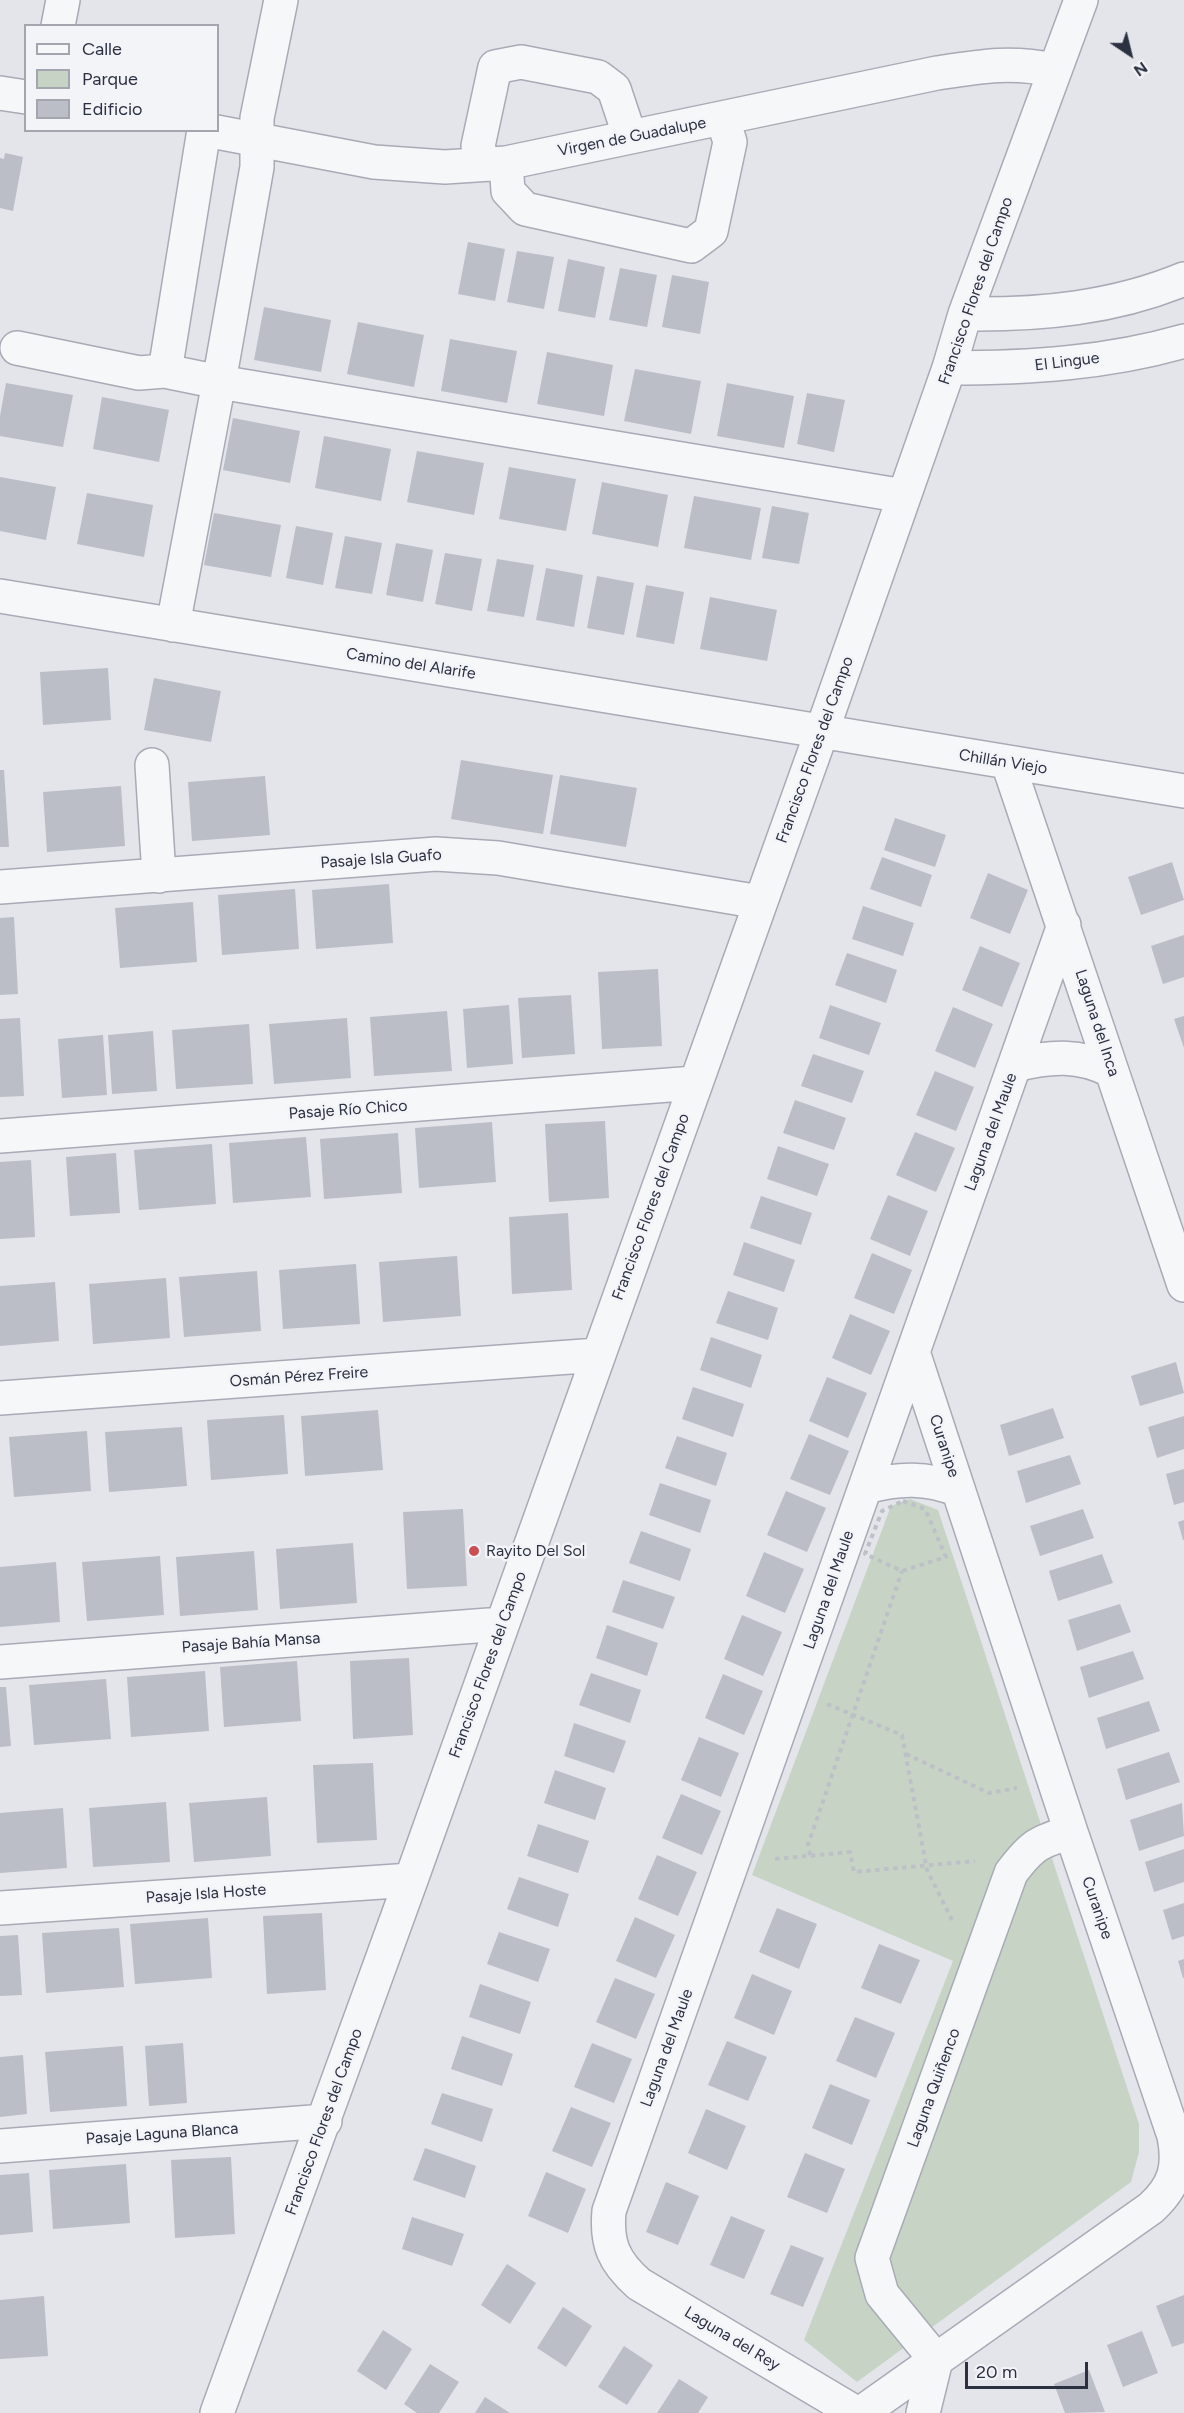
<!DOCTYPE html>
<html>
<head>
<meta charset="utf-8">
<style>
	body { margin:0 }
	#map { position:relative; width:1184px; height:2413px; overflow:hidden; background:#e3e5eb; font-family:Figtree,sans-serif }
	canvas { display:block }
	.legend { position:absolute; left:24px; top:24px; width:195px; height:108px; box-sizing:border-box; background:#f3f4f8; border:2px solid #a3a6af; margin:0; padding:8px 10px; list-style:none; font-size:18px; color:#2c3142 }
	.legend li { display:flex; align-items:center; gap:12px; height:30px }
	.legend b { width:30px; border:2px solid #a3a6af }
	.north { position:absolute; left:1100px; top:24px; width:60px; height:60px; -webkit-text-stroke:4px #f3f4f8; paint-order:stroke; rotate:145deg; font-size:16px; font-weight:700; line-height:24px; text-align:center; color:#2c3142 }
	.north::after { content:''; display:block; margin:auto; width:21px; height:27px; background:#2c3142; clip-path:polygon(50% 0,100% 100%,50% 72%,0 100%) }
	.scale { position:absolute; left:965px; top:2362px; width:123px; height:27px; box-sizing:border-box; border:3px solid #2c3142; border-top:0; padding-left:8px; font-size:18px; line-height:21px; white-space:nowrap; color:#2c3142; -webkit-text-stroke:4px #f3f4f8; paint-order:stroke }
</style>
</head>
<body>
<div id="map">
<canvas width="1184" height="2413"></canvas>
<ul class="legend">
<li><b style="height:8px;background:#f6f7f9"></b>Calle</li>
<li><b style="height:16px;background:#c7d4c5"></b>Parque</li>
<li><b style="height:16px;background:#bbbec7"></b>Edificio</li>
</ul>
<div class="north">N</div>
<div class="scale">20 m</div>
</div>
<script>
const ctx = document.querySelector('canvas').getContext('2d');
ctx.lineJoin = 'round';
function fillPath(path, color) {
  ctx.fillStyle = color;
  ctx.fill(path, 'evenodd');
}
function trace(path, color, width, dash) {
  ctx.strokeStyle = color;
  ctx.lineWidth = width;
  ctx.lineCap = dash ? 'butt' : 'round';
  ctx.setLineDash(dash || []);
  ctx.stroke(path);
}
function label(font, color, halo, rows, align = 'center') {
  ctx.font = font + ' Figtree,sans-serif';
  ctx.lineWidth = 5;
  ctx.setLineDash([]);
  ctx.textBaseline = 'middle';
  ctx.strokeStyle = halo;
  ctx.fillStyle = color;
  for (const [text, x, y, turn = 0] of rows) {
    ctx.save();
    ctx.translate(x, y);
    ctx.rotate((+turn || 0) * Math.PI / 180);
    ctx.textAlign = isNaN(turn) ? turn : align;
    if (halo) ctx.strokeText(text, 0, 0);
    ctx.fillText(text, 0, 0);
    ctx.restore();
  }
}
fillPath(new Path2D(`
	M910 1499 938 1510 1139 2124V2152L1131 2182 857 2382 804 2340 953 1961 752 1875 891 1506Z`), '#c7d4c5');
fillPath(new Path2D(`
	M5 153 23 157 13 211 0 208V158L4 159Z
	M468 242 505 249 495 301 458 294Z
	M517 251 554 257 544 309 507 302Z
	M568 259 605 267 595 318 558 311Z
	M620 268 657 275 647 327 609 320Z
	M672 275 709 282 700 334 662 327Z
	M264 307 331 320 321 372 254 360Z
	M358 322 424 335 414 387 347 374Z
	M450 339 517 351 507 403 441 391Z
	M547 352 613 365 604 416 537 404Z
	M635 369 701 381 691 434 624 421Z
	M6 383 73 395 63 447 0 436V416Z
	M727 383 794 396 784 448 717 436Z
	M807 393 845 400 834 452 797 444Z
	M102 397 169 410 159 462 93 449Z
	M233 418 300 431 290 483 223 470Z
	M324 436 391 449 381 501 315 488Z
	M417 451 484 463 474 515 407 502Z
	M509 467 576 479 566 531 499 519Z
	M0 477 56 487 46 540 0 531Z
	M602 482 668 495 658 547 592 534Z
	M87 493 153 505 144 557 77 544Z
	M694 496 761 508 751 560 684 548Z
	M772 506 809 513 799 564 762 558Z
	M214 513 281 525 271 577 204 565Z
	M296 526 333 533 323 585 286 578Z
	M345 536 382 543 372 594 335 588Z
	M396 543 433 550 423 602 386 595Z
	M445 553 482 559 472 611 435 604Z
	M497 559 534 565 524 617 487 611Z
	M546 568 583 575 574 627 536 620Z
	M597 576 634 583 624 635 587 628Z
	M646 585 684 592 674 644 636 637Z
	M710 597 777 610 767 661 700 649Z
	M108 668 111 720 43 725 40 672Z
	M154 678 221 691 211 742 144 730Z
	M461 760 553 775 543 834 451 819Z
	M0 770H4L9 847H0Z
	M560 775 637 788 626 847 550 834Z
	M265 776 270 835 192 841 188 782Z
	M121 786 125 846 47 852 43 792Z
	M895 818 946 835 935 867 884 850Z
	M882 857 932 875 921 907 870 889Z
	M1172 862 1184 900 1141 915 1128 877Z
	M988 873 1028 890 1010 934 970 918Z
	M389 884 393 943 316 949 312 890Z
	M295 889 299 949 222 955 218 895Z
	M193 902 197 962 120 968 115 908Z
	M863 906 914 923 903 956 852 939Z
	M14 917 18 994 0 995V918Z
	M1184 935V977L1163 984 1151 946Z
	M980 946 1020 963 1002 1007 962 990Z
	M847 953 897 970 886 1003 835 985Z
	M658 969 662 1046 602 1049 598 972Z
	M571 995 575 1054 522 1058 518 998Z
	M509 1005 513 1064 467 1068 463 1009Z
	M830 1005 881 1023 869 1055 819 1038Z
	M953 1007 993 1024 975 1068 935 1051Z
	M447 1011 452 1071 374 1076 370 1017Z
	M1184 1016V1048L1174 1019Z
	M20 1018 24 1096 0 1097V1019Z
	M347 1018 351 1078 274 1084 269 1024Z
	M249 1024 253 1084 176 1089 172 1030Z
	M153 1031 157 1091 112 1094 108 1035Z
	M103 1035 107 1095 62 1098 58 1039Z
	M813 1054 864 1071 852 1103 801 1086Z
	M935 1071 974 1087 956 1131 916 1115Z
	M795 1100 846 1118 834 1150 783 1133Z
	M605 1121 609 1198 549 1202 545 1124Z
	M492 1122 496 1182 419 1188 415 1128Z
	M915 1132 955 1148 936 1192 896 1175Z
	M398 1133 402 1193 324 1199 320 1139Z
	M306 1137 311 1197 233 1203 229 1143Z
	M212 1144 216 1204 139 1210 134 1150Z
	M778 1146 829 1164 817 1196 767 1179Z
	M116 1153 120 1213 70 1216 66 1157Z
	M31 1160 35 1237 0 1239V1162Z
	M888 1195 928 1211 910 1256 870 1239Z
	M761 1196 812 1213 801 1245 750 1228Z
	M568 1213 572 1290 512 1294 509 1217Z
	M744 1242 795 1260 784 1292 733 1275Z
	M872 1253 912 1270 894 1314 854 1298Z
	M457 1256 461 1316 383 1322 379 1262Z
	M356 1264 360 1324 283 1329 279 1270Z
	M257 1271 261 1331 184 1337 179 1277Z
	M166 1278 170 1338 93 1344 89 1284Z
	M55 1282 59 1341 0 1346V1286Z
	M728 1291 778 1308 768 1340 716 1323Z
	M850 1314 890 1331 871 1375 832 1358Z
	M711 1337 762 1355 751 1388 700 1370Z
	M1176 1362 1184 1393 1140 1406 1131 1376Z
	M827 1377 867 1393 848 1438 809 1421Z
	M693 1387 744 1404 733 1437 682 1419Z
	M1053 1408 1064 1438 1009 1456 1000 1425Z
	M378 1410 383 1470 305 1476 301 1416Z
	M284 1415 288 1474 211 1480 207 1420Z
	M1184 1416V1449L1157 1458 1148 1427Z
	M182 1427 187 1486 109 1492 105 1432Z
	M87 1431 91 1491 14 1497 9 1437Z
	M809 1434 849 1451 830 1495 790 1479Z
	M677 1436 727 1453 716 1486 665 1468Z
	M1070 1455 1081 1484 1026 1503 1017 1471Z
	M1184 1469V1502L1174 1505 1166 1474Z
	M660 1483 711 1500 700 1533 649 1515Z
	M786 1491 826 1508 807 1552 767 1535Z
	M463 1509 467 1586 407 1589 403 1512Z
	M1083 1509 1094 1538 1040 1556 1030 1526Z
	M1184 1520V1540H1183L1178 1522Z
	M641 1531 691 1549 680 1581 629 1563Z
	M353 1543 357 1603 280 1609 276 1549Z
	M254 1551 258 1610 180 1616 176 1557Z
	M764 1552 804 1569 785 1613 746 1596Z
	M1102 1554 1113 1583 1058 1601 1049 1571Z
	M160 1556 164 1615 87 1621 82 1562Z
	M56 1562 60 1622 0 1627V1567Z
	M623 1580 675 1597 663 1629 612 1612Z
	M1120 1604 1131 1632 1077 1651 1068 1620Z
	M742 1615 782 1632 763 1676 724 1659Z
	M607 1625 658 1643 647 1676 596 1658Z
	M1133 1651 1144 1679 1089 1698 1080 1667Z
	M409 1658 413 1735 353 1739 350 1661Z
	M297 1661 301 1721 224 1727 220 1667Z
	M205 1671 209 1731 131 1737 127 1677Z
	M591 1673 641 1690 630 1723 579 1705Z
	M723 1674 763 1691 744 1735 705 1718Z
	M106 1679 111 1739 34 1745 29 1685Z
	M0 1687H6L11 1746 0 1747Z
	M1149 1701 1160 1731 1106 1749 1097 1718Z
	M574 1723 626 1741 614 1773 564 1756Z
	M699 1737 739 1753 721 1797 681 1780Z
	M1169 1752 1180 1782 1126 1800 1117 1769Z
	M373 1763 377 1840 317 1843 313 1765Z
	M555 1770 606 1788 595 1820 544 1803Z
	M681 1794 721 1811 702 1855 662 1838Z
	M267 1797 271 1856 194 1862 189 1803Z
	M166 1802 170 1862 93 1867 89 1808Z
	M1182 1803 1184 1836 1139 1851 1130 1820Z
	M63 1808 67 1868 0 1873V1813Z
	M538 1824 589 1841 578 1873 527 1856Z
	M1184 1849V1882L1154 1892 1145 1862Z
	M657 1855 697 1872 678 1916 638 1899Z
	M519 1877 569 1894 558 1927 507 1909Z
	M1184 1903V1936L1172 1940 1163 1910Z
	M777 1908 817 1924 799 1969 759 1952Z
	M322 1913 326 1990 267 1994 263 1916Z
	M635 1917 675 1935 656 1978 616 1961Z
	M208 1918 212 1978 135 1984 130 1924Z
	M119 1928 124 1987 46 1993 42 1933Z
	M499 1932 550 1949 538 1982 487 1964Z
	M18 1935 22 1995 0 1996V1936Z
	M879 1944 920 1960 901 2004 861 1988Z
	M1184 1959V1978H1183L1178 1961Z
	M752 1974 792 1991 774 2035 734 2018Z
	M615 1978 655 1994 636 2039 596 2022Z
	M480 1984 531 2002 520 2034 469 2017Z
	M855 2017 895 2033 876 2078 836 2061Z
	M462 2036 513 2054 502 2086 451 2069Z
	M727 2041 767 2057 748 2101 708 2085Z
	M183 2043 187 2103 149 2106 145 2046Z
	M592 2043 632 2059 614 2103 574 2087Z
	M123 2046 127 2106 50 2112 45 2052Z
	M23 2055 27 2114 0 2117V2057Z
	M830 2084 870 2100 852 2145 812 2128Z
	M442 2093 493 2109 482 2142 431 2124Z
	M571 2107 611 2123 592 2167 552 2151Z
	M706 2109 746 2126 727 2170 688 2153Z
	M425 2148 476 2166 465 2198 413 2180Z
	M805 2153 845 2169 827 2213 787 2197Z
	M231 2157 235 2234 175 2238 171 2160Z
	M126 2164 130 2223 53 2229 49 2170Z
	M546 2172 586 2189 568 2233 528 2216Z
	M29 2173 33 2232 0 2235V2175Z
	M666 2182 699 2196 678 2245 646 2232Z
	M731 2216 765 2230 744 2279 710 2265Z
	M412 2217 464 2234 452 2266 402 2249Z
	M791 2245 824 2258 803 2307 770 2294Z
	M507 2264 536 2283 510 2324 481 2305Z
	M1184 2295V2343L1172 2347 1156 2306Z
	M44 2296 48 2356 0 2359V2300Z
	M563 2307 592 2326 566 2367 537 2348Z
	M383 2330 412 2349 386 2390 357 2371Z
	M1142 2331 1158 2373 1123 2387 1107 2345Z
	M624 2346 653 2365 627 2405 598 2387Z
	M430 2364 459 2382 439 2413H417L404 2404Z
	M1089 2370 1105 2412 1065 2413 1054 2384Z
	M679 2379 708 2397 698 2413H657Z
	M485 2397 510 2413H475Z`), '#bbbec7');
const street = new Path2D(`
	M58 26 63 0
	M0 93 26 97
	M206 130 374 162 445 167 506 163 937 73C982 66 1010 61 1055 70
	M506 163 508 191 525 209 691 246 711 231 730 142 723 119
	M483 164 478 146 495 67 521 62 598 77 614 89 630 137
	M965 314C1041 315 1114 308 1184 279
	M17 348 139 373 165 371 219 382 904 496
	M949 368C1028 368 1108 363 1184 341
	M165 371 204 130
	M0 596 1184 791
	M173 625 219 382 257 167V118L281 0
	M1008 763 1184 1285
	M152 765 159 876
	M0 887 436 854 498 858 760 902
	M1015 1065C1050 1056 1080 1054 1112 1071
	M0 1136 695 1083
	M0 1398 598 1355
	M866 1487C898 1478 927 1477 958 1490
	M0 1662 502 1624
	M0 1908 411 1880
	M0 2146 325 2121
	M936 2360 882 2294 872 2258 1011 1873C1032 1845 1038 1842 1071 1832
	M217 2413 411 1880 822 731 949 368 965 314 1081 0
	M856 2413 639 2284C614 2262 606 2244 609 2211L1064 925
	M861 2413 1151 2208C1175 2186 1180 2167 1174 2136L1071 1832 913 1352
	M923 2413 936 2360`);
trace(street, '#a8abb5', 36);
trace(new Path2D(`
	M903 1501 925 1509 946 1557 902 1571 865 1554 882 1511Z
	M827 1704 902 1735 927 1870 952 1920
	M906 1754 989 1793 1017 1788
	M810 1855 808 1845 902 1571
	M775 1859 850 1852 854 1872 975 1861`), '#bdc0c6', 4, [4.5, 4.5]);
trace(street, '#f6f7f9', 33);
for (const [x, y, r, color] of [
	[474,1551,6,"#c94f53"]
]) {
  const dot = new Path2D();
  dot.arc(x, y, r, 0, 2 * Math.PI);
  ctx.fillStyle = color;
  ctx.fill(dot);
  trace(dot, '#f3f4f8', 2);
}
label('16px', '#2c3142', '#f3f4f8', [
	["Virgen de Guadalupe",632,137,-11],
	["Francisco Flores del Campo",976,291,-71],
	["El Lingue",1067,362,-7],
	["Camino del Alarife",411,664,9],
	["Francisco Flores del Campo",815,750,-70],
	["Chillán Viejo",1003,762,9],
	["Pasaje Isla Guafo",381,859,-4],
	["Laguna del Inca",1097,1023,72],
	["Pasaje Río Chico",348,1110,-4],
	["Laguna del Maule",991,1132,-70],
	["Francisco Flores del Campo",651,1207,-70],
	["Osmán Pérez Freire",299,1377,-4],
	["Curanipe",944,1446,72],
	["Laguna del Maule",829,1590,-71],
	["Pasaje Bahía Mansa",251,1643,-4],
	["Francisco Flores del Campo",488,1665,-70],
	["Pasaje Isla Hoste",206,1894,-4],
	["Curanipe",1097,1908,71],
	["Laguna del Maule",667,2048,-70],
	["Laguna Quiñenco",934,2088,-70],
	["Francisco Flores del Campo",324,2122,-70],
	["Pasaje Laguna Blanca",162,2134,-4],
	["Laguna del Rey",732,2339,31]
]);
label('16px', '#2c3142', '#f3f4f8', [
	["Rayito Del Sol",486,1551]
], 'left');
</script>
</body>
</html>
